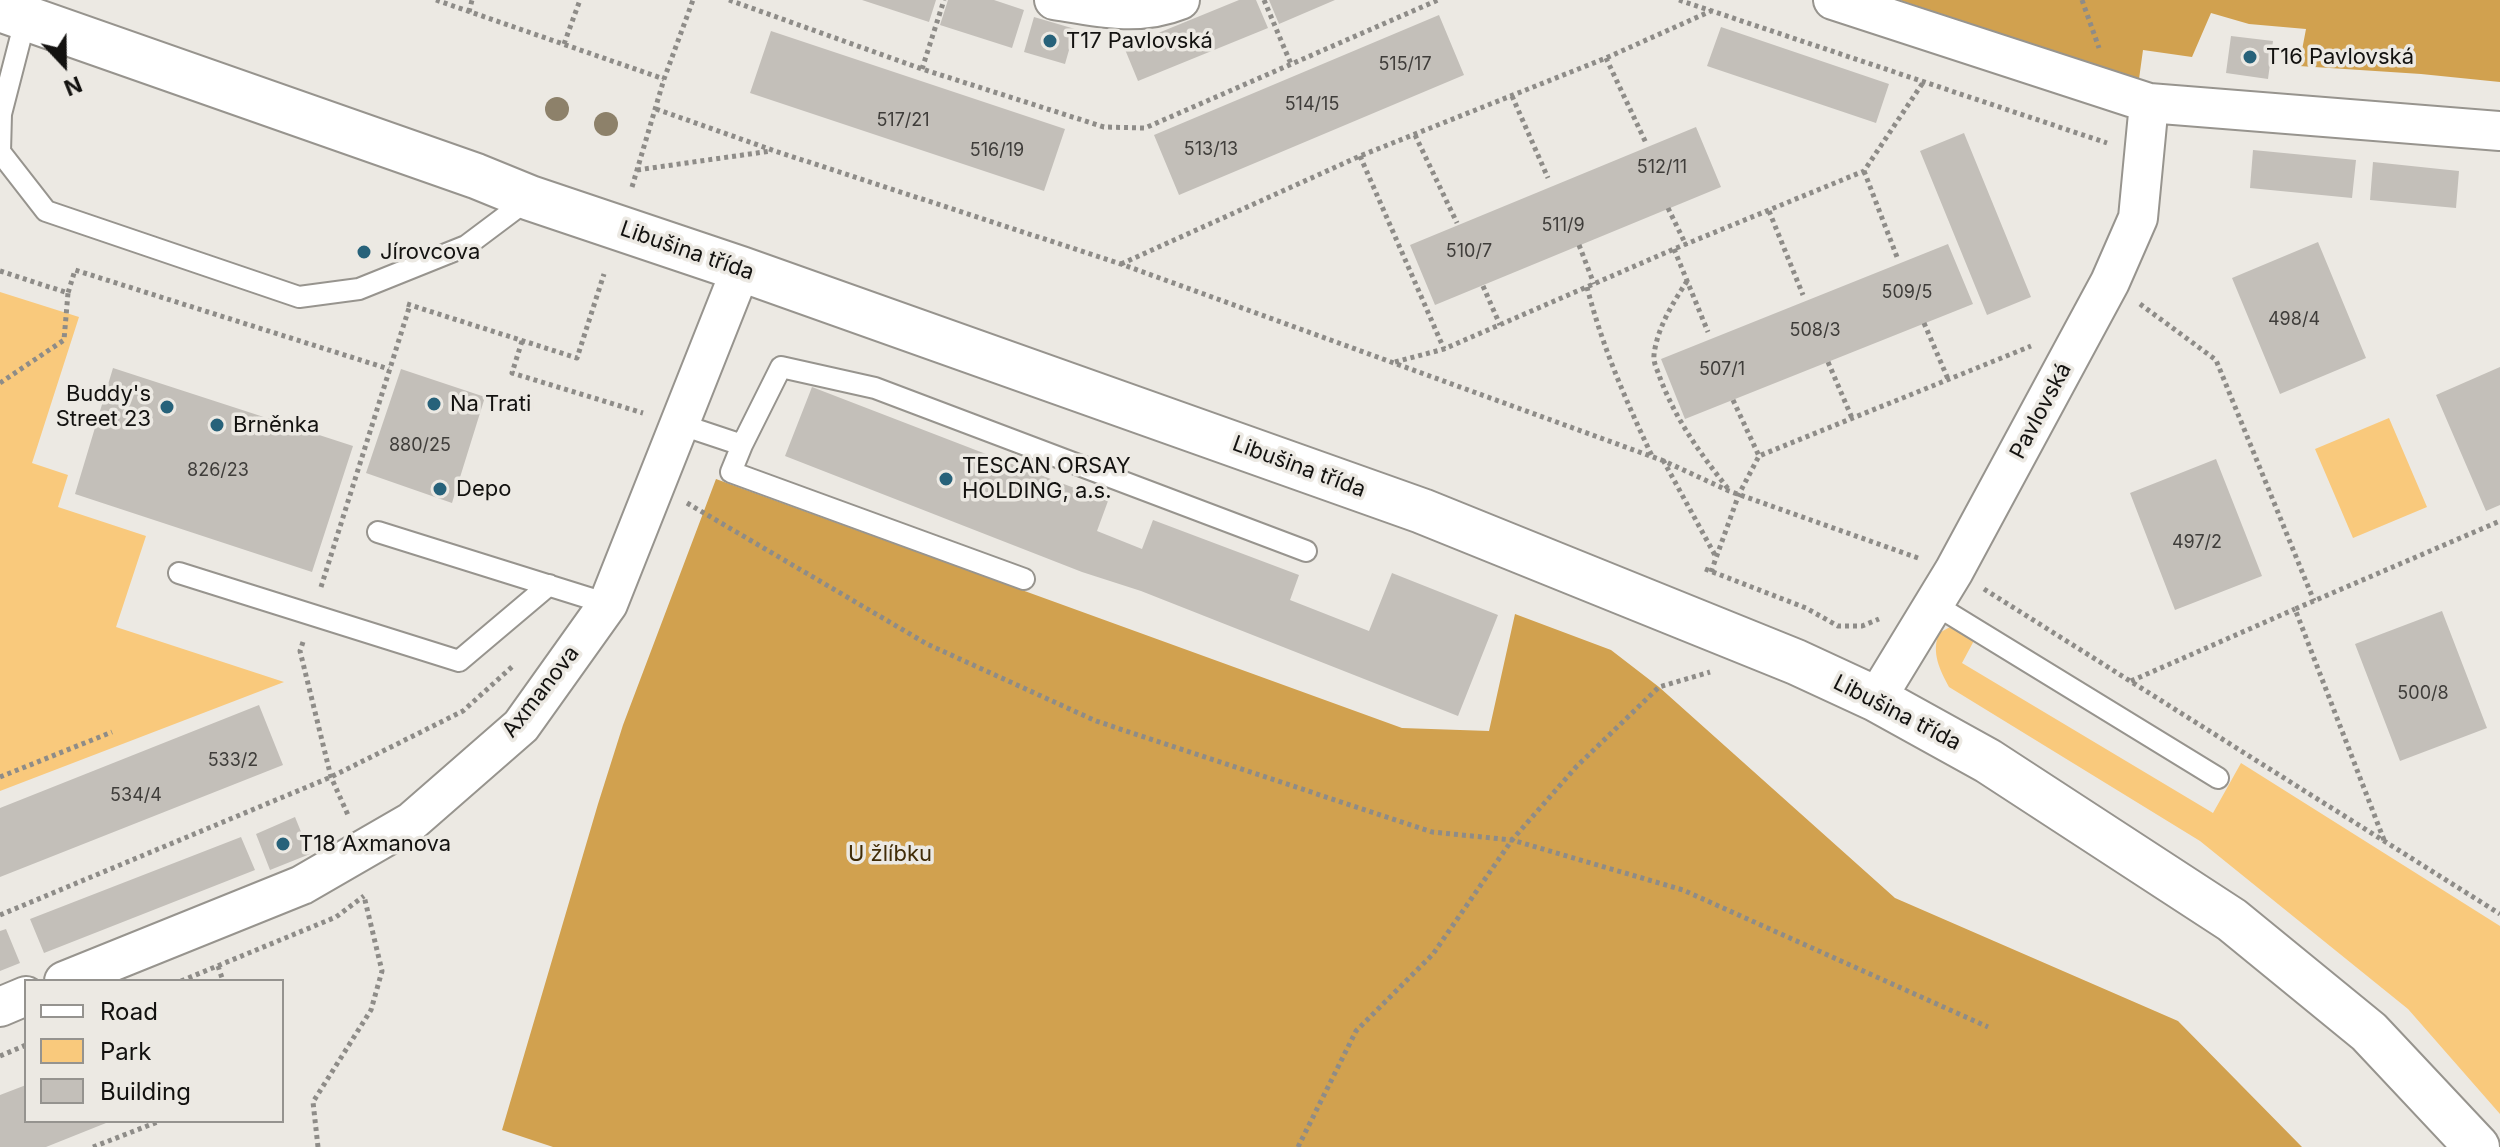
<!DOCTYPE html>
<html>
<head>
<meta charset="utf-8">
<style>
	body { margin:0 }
	#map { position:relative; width:2500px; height:1147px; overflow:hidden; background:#ece9e3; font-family:Inter,sans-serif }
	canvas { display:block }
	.legend { position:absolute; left:24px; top:979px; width:260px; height:144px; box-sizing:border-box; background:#ece9e3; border:2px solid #95938f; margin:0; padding:10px 14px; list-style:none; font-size:24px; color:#131210 }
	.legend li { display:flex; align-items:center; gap:16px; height:40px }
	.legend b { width:40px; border:2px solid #95938f }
	.north { position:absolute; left:24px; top:24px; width:80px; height:80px; -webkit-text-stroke:6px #ece9e3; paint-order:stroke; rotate:158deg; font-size:22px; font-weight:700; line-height:32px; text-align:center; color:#131210 }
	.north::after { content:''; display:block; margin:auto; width:28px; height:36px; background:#131210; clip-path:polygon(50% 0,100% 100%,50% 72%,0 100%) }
</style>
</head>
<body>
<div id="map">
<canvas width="2500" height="1147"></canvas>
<ul class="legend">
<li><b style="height:10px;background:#fff"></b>Road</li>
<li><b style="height:22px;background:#f9c97c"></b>Park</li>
<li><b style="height:22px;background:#c3bfb9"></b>Building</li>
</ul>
<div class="north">N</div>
</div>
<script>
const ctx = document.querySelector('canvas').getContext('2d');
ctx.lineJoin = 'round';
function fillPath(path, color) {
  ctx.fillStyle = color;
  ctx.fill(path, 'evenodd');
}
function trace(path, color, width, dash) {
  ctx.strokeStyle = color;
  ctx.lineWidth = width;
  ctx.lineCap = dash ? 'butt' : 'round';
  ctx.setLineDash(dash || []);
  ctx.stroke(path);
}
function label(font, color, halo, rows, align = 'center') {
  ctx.font = font + ' Inter,sans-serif';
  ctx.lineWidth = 7;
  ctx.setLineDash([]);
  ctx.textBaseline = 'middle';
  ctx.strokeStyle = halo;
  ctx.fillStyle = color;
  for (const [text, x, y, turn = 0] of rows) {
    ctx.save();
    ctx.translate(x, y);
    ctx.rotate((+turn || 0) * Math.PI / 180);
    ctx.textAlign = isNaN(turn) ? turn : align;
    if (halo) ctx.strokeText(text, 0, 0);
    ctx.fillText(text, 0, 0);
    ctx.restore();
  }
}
fillPath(new Path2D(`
	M0 292 79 317 32 463 68 475 58 507 146 536 116 627 284 682 0 791Z
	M2389 418 2427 507 2353 538 2315 449Z
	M1950 627 1964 629 1977 635 1962 663 2213 813 2241 763 2500 926V1114L2408 1009 2200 841 1949 687C1940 670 1931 653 1939 633Z`), '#f9c97c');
fillPath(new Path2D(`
	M1899 0H2500V82L2421 74 2299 66 2306 29 2249 24 2211 13 2192 57 2143 50 2139 79Z
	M716 479 1402 728 1489 731 1515 614 1611 650 1659 687 1895 898 2178 1021 2302 1147H553L502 1130 598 804 623 725Z`), '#d1a14f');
fillPath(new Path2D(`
	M862 0H936L929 22Z
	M948 0H994L1024 10 1012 48 940 25Z
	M1239 0H1256L1268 28 1138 81 1124 47Z
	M1269 0H1335L1279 24Z
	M1439 15 1464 75 1179 195 1154 135Z
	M1034 17 1075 29 1065 64 1024 52Z
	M1721 27 1889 84 1876 123 1707 66Z
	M771 31 1065 129 1044 191 750 93Z
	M2231 36 2273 41 2268 79 2226 73Z
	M1696 127 1721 187 1435 305 1410 245Z
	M1964 133 2031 297 1987 315 1920 151Z
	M2253 150 2356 160 2352 198 2250 188Z
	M2373 162 2459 171 2456 208 2370 200Z
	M2318 242 2366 358 2280 394 2232 278Z
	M1948 244 1973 304 1685 419 1661 359Z
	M2500 367V505L2486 511 2436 395Z
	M113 368 353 446 312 572 75 494Z
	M401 369 485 397 452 503 366 473Z
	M812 387 1108 501 1097 531 1142 549 1153 520 1299 575 1290 600 1369 631 1392 573 1498 615 1458 716 1141 591 1082 572 785 456Z
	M2216 459 2262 576 2175 610 2130 493Z
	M2442 611 2487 728 2400 761 2355 644Z
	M259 705 283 765 0 877V808Z
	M295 817 310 854 270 870 256 834Z
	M241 837 255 870 44 953 30 919Z
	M6 929 20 963 0 971V931Z
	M26 1085V1121H111L46 1147H0V1095Z`), '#c3bfb9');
const service = new Path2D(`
	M26 17 1 114 0 152 46 211 299 297 359 289 466 246 530 198
	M679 424 742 445 781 367 875 388 1306 551
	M742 445 731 472 1024 579
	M378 532 608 604
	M179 573 459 661 549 585
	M1934 604 2218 778`);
const minor = new Path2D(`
	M1054 0C1097 7 1138 17 1180 0
	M1833 0 2149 103
	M1876 699 1954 571 2110 282 2138 218 2149 103 2500 131
	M64 981 302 885 411 822 521 726 608 604 741 269
	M0 1007 26 996`);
const tertiary = new Path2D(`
	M0 9 476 176 530 198 741 269 1422 511 1796 662 1876 699 1988 761 2232 920 2369 1032 2477 1147`);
trace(service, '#97948e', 24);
trace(minor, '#97948e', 42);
trace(tertiary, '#97948e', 48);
trace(new Path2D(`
	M436 0 664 79
	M729 0 922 69 1104 127 1145 128 1438 0
	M1264 0 1291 64
	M1679 0 2107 143
	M2082 0 2099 48
	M469 12 472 0
	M564 44 580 0
	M1606 58 1646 143
	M922 69 944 0
	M1512 96 1548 178
	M656 109 775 151 1121 264 1664 461 1729 491 1918 558
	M1415 135 1457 223
	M1360 156 1444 349
	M637 170 771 151
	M1864 171 1897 257
	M632 187 664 79 693 0
	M1668 208 1686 245
	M1769 211 1803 295
	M1579 245 1594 284
	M1674 249 1708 332
	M1121 264 1360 156 1606 58 1711 11
	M0 271 68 293 75 270 389 369
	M1687 281C1673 303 1657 328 1654 355 1653 363 1658 371 1660 378 1677 422 1700 453 1729 490
	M1483 286 1500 325
	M1587 287C1602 346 1626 401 1652 456
	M407 304 577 358 604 274
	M2140 304 2216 360 2314 601
	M1924 323 1948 379
	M522 341 512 373 643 413
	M1395 362 1444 349 1674 249 1864 171 1924 81
	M1828 362 1852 418
	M0 383 64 340 68 293
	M1733 400 1759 456
	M1663 460 1716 557
	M687 503 927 644 1096 721 1432 832 1512 840 1683 890 1988 1027
	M1705 569 1806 608 1838 626H1862L1879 619
	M1711 572 1739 494 1759 456 2031 346
	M321 587 410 305
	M1984 589 2500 914
	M303 642 300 651 331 777 348 815
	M2131 681 2295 609
	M0 777 112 732
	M2384 840 2295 609 2500 521
	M0 915 331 777 463 711 514 665
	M218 966 223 981
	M181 981 336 917 364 896
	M0 1056 26 1045
	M93 1147 160 1121
	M318 1147 313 1102 371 1010 382 971 364 896
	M1298 1147 1356 1031 1433 954 1512 840 1576 767 1659 687 1710 672`), '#8e8c88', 5, [4, 4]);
trace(service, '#fff', 20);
trace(minor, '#fff', 38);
trace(tertiary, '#fff', 44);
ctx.fillStyle = '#8d816a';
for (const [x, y] of [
	[557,109],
	[606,124]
]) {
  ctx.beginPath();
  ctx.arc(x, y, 12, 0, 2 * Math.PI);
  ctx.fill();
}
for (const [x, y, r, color] of [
	[1050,41,8,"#27627a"],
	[2250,57,8,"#27627a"],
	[364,252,8,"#27627a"],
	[434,404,8,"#27627a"],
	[167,407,8,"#27627a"],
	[217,425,8,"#27627a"],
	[946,479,8,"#27627a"],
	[440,489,8,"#27627a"],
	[283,844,8,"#27627a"]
]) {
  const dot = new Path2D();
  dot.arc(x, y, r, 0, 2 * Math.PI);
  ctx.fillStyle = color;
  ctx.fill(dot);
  trace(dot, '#ece9e3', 3);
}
label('18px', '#3f3d3a', null, [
	["515/17",1405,65],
	["514/15",1312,105],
	["517/21",903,121],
	["513/13",1211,150],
	["516/19",997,151],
	["512/11",1662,168],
	["511/9",1563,226],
	["510/7",1469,252],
	["509/5",1907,293],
	["498/4",2294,320],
	["508/3",1815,331],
	["507/1",1722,370],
	["880/25",420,446],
	["826/23",218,471],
	["497/2",2197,543],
	["500/8",2423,694],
	["533/2",233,761],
	["534/4",136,796]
]);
label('22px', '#131210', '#ece9e3', [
	["T17 Pavlovská",1066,41],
	["T16 Pavlovská",2266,57],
	["Jírovcova",380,252],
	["Buddy's",151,394,"right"],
	["Street 23",151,419,"right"],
	["Na Trati",450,404],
	["Brněnka",233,425],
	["TESCAN ORSAY",962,466],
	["HOLDING, a.s.",962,491],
	["Depo",456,489],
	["T18 Axmanova",299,844]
], 'left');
label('22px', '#131210', '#ece9e3', [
	["Libušina třída",687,251,19],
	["Pavlovská",2041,411,-62],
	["Libušina třída",1299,467,20],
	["Axmanova",541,692,-52],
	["Libušina třída",1897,713,27]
]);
label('22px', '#402c07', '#ece9e3', [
	["U žlíbku",890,854]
]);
</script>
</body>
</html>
